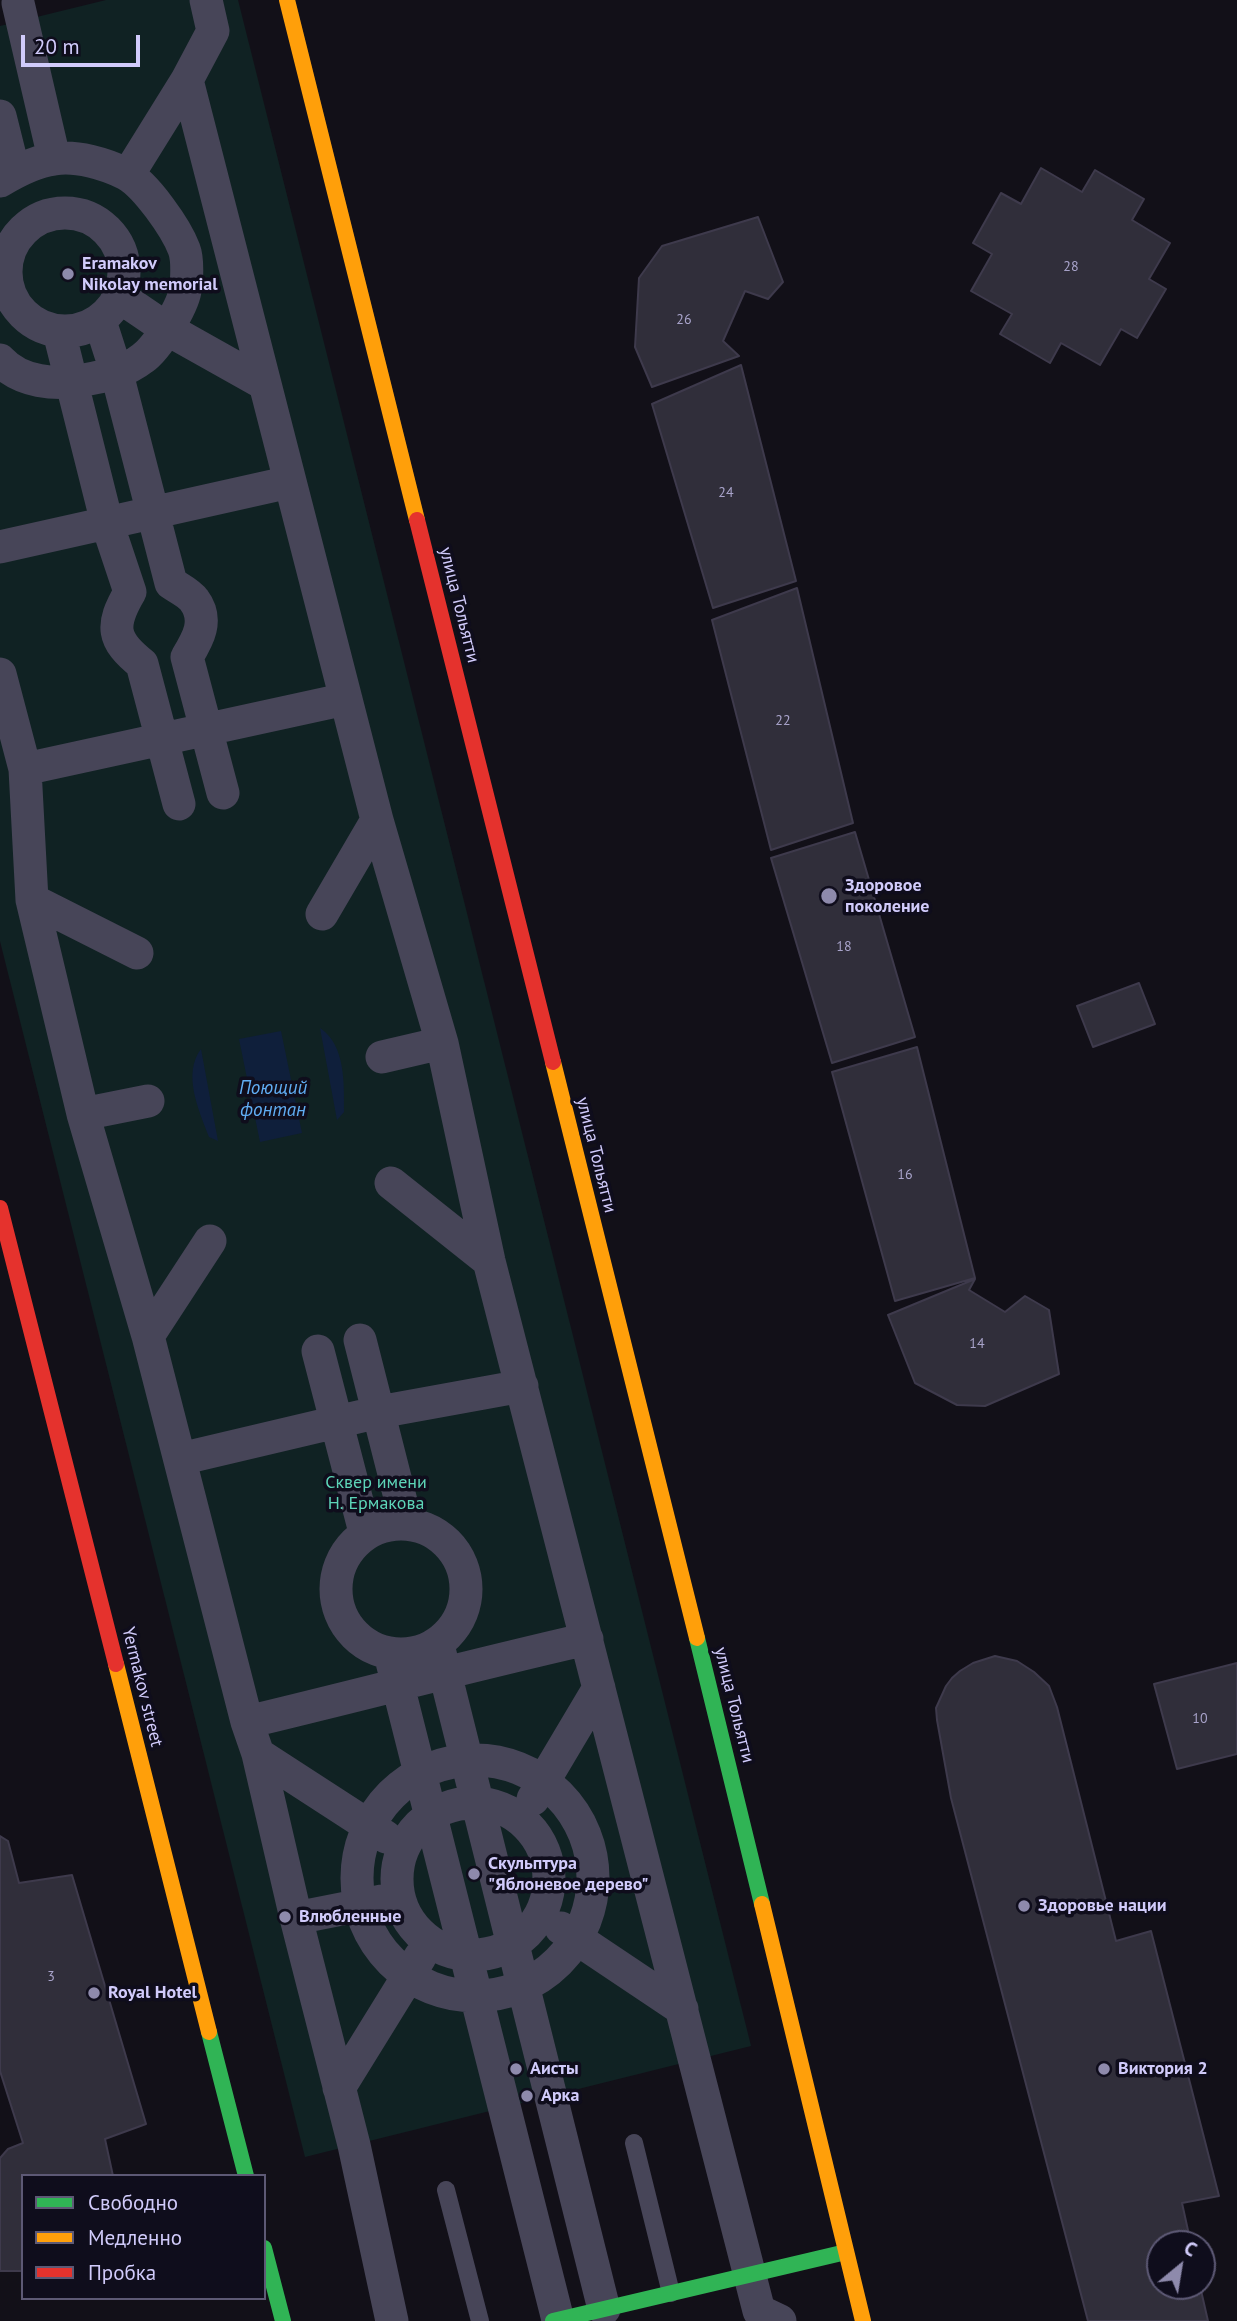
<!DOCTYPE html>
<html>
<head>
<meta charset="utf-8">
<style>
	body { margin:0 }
	#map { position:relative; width:1237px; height:2321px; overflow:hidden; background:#121018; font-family:"PT Sans",sans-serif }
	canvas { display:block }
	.legend { position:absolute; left:21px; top:2174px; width:245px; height:126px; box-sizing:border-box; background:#0f0d1c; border:2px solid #5d5975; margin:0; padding:9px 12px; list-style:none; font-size:21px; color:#d1cbfb }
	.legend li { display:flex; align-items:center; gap:14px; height:35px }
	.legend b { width:35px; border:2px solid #5d5975 }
	.north { position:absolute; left:1146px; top:2230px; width:70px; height:70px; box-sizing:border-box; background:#0f0d1c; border:2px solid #5d5975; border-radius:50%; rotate:30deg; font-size:19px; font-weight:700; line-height:28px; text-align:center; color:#d1cbfb }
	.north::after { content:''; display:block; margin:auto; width:24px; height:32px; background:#8e8aac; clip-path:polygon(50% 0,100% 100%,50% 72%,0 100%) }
	.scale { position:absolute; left:21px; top:35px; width:119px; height:32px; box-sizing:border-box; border:4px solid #d1cbfb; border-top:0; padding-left:9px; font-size:21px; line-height:24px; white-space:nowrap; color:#d1cbfb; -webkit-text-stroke:5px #0f0d1c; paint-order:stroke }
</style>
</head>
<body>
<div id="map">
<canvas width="1237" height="2321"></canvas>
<ul class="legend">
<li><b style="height:9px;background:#30b455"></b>Свободно</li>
<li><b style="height:9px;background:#ff9f0a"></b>Медленно</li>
<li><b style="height:9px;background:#e5322d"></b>Пробка</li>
</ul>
<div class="north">С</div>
<div class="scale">20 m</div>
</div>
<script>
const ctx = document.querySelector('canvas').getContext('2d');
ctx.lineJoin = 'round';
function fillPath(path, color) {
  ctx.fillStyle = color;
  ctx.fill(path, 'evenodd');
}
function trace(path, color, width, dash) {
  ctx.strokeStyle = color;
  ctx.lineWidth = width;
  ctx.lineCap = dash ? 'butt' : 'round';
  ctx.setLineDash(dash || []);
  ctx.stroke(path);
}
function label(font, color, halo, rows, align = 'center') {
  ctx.font = font + ' "PT Sans",sans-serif';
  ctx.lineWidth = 7;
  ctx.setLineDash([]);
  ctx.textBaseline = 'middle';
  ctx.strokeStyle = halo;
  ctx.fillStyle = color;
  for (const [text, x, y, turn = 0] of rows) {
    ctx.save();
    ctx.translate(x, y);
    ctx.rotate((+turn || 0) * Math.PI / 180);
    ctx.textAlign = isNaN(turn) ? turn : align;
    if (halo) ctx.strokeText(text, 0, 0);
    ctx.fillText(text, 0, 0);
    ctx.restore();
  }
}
fillPath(new Path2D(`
	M106 0H238L751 2046 305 2157 0 941V26Z`), '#102223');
fillPath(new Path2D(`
	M320 1028C346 1045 344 1085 344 1112L337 1120Z
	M281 1031 302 1133 260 1142 239 1039Z
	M201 1049 218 1141 209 1137C199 1111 182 1074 201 1049Z`), '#0f1f3b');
const building = new Path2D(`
	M1041 168 1082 192 1095 170 1144 199 1132 220 1170 243 1149 279 1166 289 1137 338 1121 329 1100 365 1061 343 1050 363 1000 334 1012 314 971 291 992 254 973 243 1001 193 1021 204Z
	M758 217 783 282 768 299 745 291 723 341 739 356 652 387 635 347 639 278 662 246Z
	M741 365 796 581 713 608 652 404Z
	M797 588 853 823 771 850 712 620Z
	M855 832 915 1037 832 1063 771 858Z
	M1139 983 1155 1024 1093 1047 1077 1006Z
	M917 1047 975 1278 895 1301 832 1072Z
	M975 1279 969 1290 1005 1312 1025 1296 1049 1310 1059 1374 985 1406 957 1405 915 1383 888 1315Z
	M995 1656 1017 1661 1034 1672 1049 1686 1057 1707 1116 1941 1151 1931 1219 2196 1182 2203 1191 2244H1160V2286H1200L1208 2321H1088L951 1798 937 1720 936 1708 946 1686 952 1678 960 1671 973 1663Z
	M1237 1663V1754L1177 1769 1154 1684Z
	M0 1836 8 1841 19 1883 72 1875 146 2124 105 2139 113 2176H23V2271H0V2158L8 2149 23 2143 0 2071Z`);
fillPath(building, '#302e3a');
trace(building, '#3e3a4c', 2);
trace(new Path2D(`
	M634 2143 671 2293
	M446 2190 480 2321`), '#474558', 18);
trace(new Path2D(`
	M18 3 54 158
	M187 80 377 820 442 1043 489 1261 759 2311 780 2321
	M0 116 14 172
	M128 175 187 80 213 31 206 0
	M0 181C15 172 36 161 54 159 76 155 106 164 126 174 146 185 176 228 184 249 188 259 187 281 185 291 182 308 157 348 143 358 125 372 106 376 84 380 56 386 20 382 0 360
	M6 272a59 59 0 1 1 118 0a59 59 0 1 1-118 0Z
	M120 297 167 329 265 384
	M100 321 117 374 171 583C178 588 189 593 194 600 209 620 198 639 187 657L223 793
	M59 332 107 523 130 592C110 626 112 640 142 664L179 804
	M0 547 290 482
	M0 674 25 769 32 900 83 1114 148 1336 247 1722 258 1754 296 1918 354 2145 392 2321
	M25 769 346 699
	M32 900 137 953
	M322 914 377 820
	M382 1057 442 1043
	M83 1114 148 1101
	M391 1183 489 1261
	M148 1336 210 1241
	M360 1340 406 1521
	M318 1351 365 1532
	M180 1459 379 1412 522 1386
	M336 1589a65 65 0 1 1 130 0a65 65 0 1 1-130 0Z
	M438 1645C495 1865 548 2087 604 2309
	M390 1654 558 2320
	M247 1722C360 1695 473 1665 587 1639
	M258 1754 386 1837
	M357 1878a118 118 0 1 1 236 0a118 118 0 1 1-236 0Z
	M533 1799 599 1688
	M397 1879a76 76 0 1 1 152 0a76 76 0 1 1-152 0Z
	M296 1918 382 1901
	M561 1928 682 2009
	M339 2088 420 1957`), '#474558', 33);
trace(new Path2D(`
	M697 1638 762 1904
	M209 2032 246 2176
	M264 2248 283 2321
	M553 2321 846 2252`), '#30b455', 16);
trace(new Path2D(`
	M287 0 417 520
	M553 1062 697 1638
	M116 1664 209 2032
	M762 1904 863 2321`), '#ff9f0a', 16);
trace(new Path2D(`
	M417 520 553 1062
	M0 1208 116 1664`), '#e5322d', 16);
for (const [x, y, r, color] of [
	[68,274,7,"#8e8aac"],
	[829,896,9,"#8e8aac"],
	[474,1874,7,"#8e8aac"],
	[1024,1906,7,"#8e8aac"],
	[285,1917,7,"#8e8aac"],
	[94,1993,7,"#8e8aac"],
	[516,2069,7,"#8e8aac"],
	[1104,2069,7,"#8e8aac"],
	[527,2096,7,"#8e8aac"]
]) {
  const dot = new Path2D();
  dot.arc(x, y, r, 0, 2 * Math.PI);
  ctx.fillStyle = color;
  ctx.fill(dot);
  trace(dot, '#0f0d1c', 2.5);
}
label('14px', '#a9a4cb', null, [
	["28",1071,267],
	["26",684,320],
	["24",726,493],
	["22",783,721],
	["18",844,947],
	["16",905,1175],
	["14",977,1344],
	["10",1200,1719],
	["3",51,1977]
]);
label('bold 18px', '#d1cbfb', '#0f0d1c', [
	["Eramakov",82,264],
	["Nikolay memorial",82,285],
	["Здоровое",845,886],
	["поколение",845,907],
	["Скульптура",488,1864],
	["\"Яблоневое дерево\"",488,1885],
	["Здоровье нации",1038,1906],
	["Влюбленные",299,1917],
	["Royal Hotel",108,1993],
	["Аисты",530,2069],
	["Виктория 2",1118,2069],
	["Арка",541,2096]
], 'left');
label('18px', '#d1cbfb', '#0f0d1c', [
	["улица Тольятти",459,605,76],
	["улица Тольятти",596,1155,76],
	["Yermakov street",142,1687,76],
	["улица Тольятти",734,1705,76]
]);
label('18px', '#5dd5b8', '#0f0d1c', [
	["Сквер имени",376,1483],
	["Н. Ермакова",376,1504]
]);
label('italic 19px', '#61aef4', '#0f0d1c', [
	["Поющий",273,1089],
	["фонтан",273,1111]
]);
</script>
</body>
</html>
